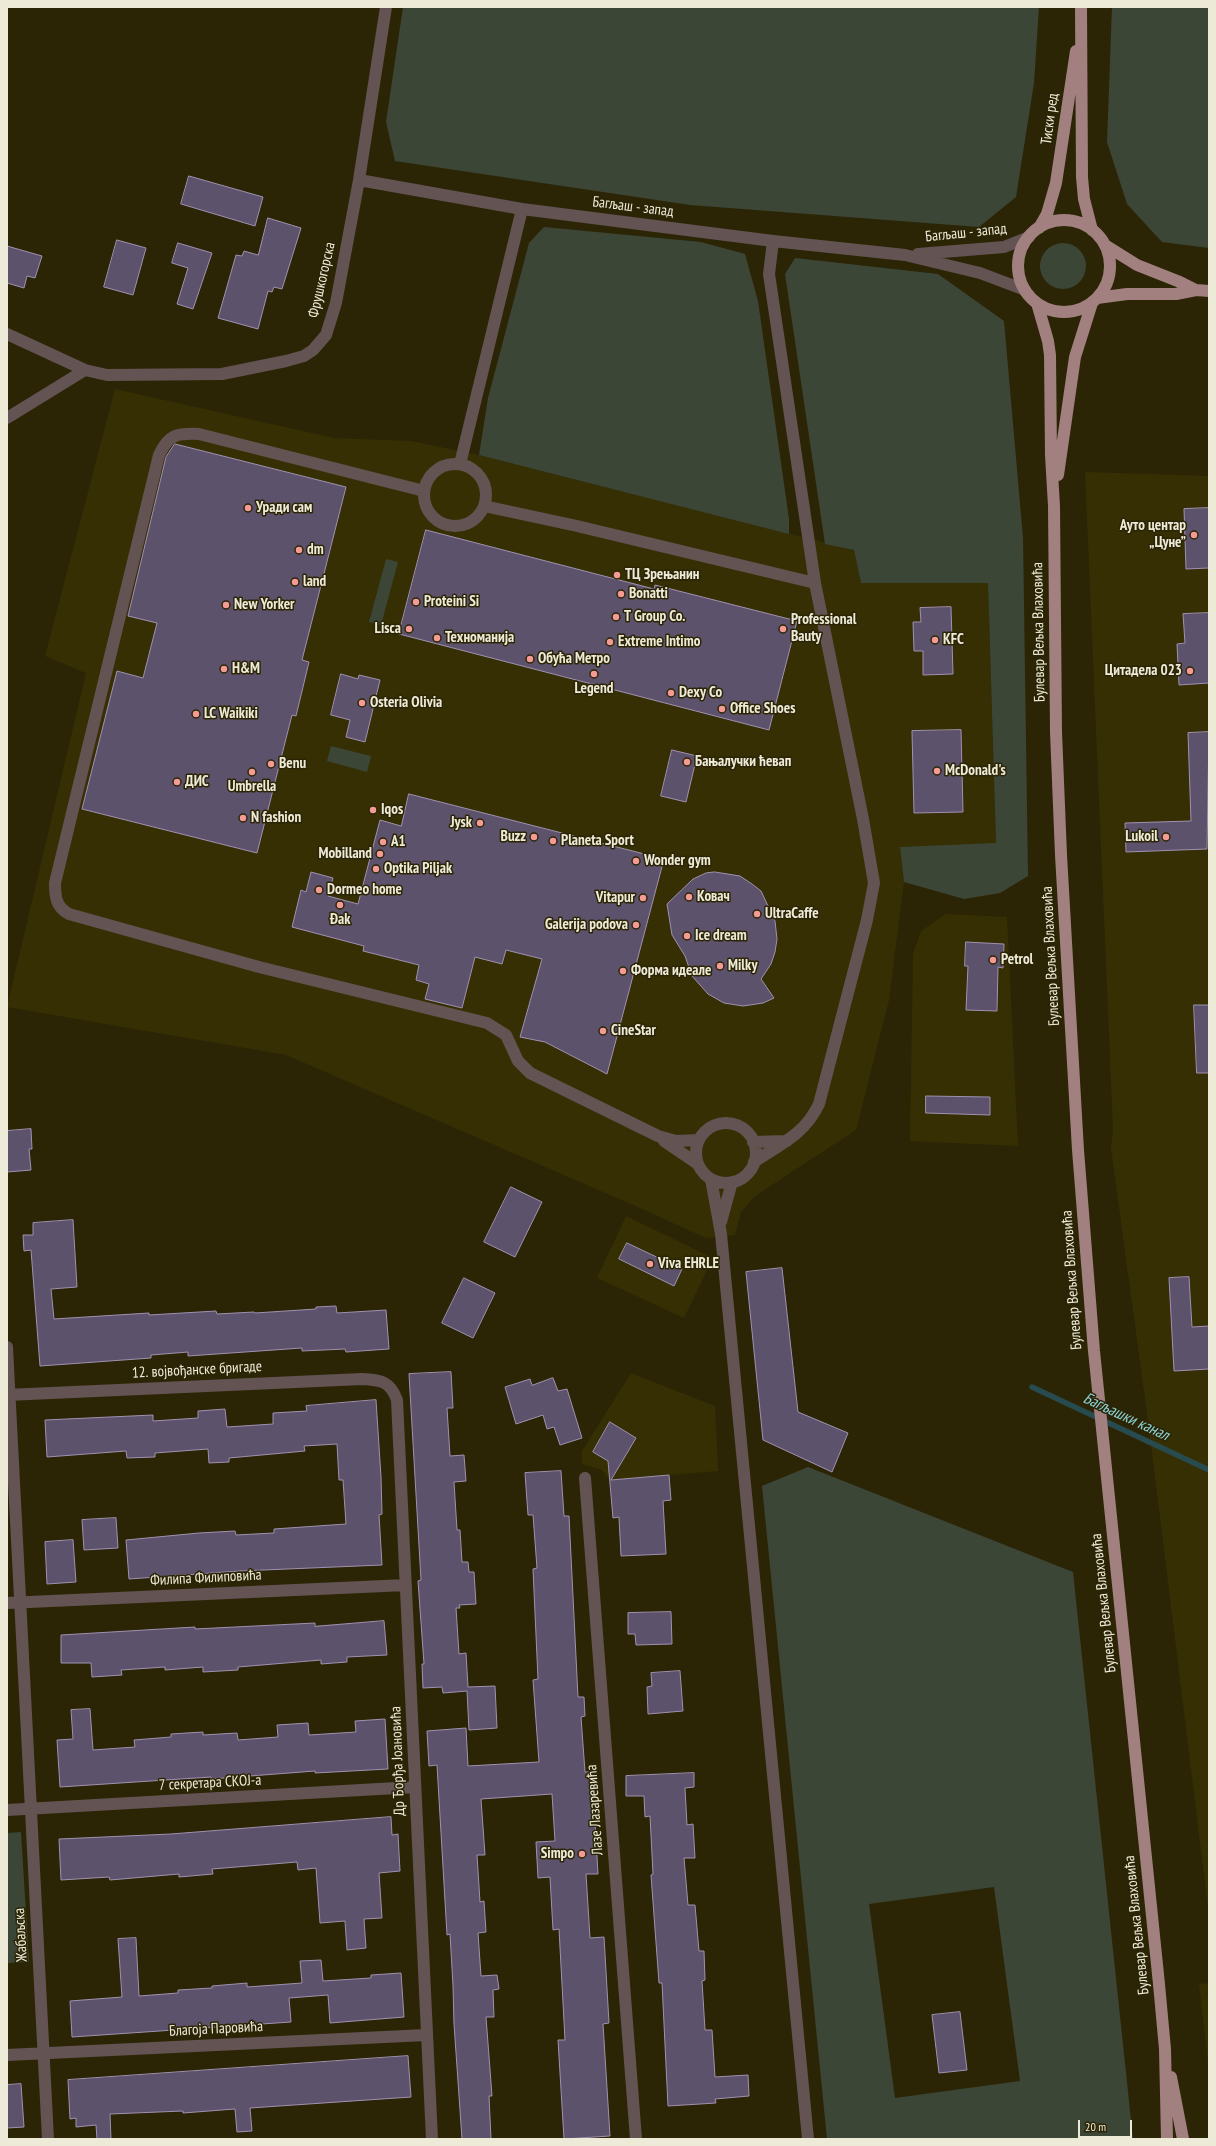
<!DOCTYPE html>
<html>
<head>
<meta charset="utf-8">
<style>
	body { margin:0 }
	#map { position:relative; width:1216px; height:2146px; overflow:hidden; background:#2b2505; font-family:"PT Sans Narrow",sans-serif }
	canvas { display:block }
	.frame { position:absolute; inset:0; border:8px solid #eeead8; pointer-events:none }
	.scale { position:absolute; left:1078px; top:2120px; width:54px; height:18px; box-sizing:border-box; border:2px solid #eeead8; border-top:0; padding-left:5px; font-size:12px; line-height:14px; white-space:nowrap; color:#eeead8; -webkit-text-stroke:3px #2b2505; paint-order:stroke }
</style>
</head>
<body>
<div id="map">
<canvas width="1216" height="2146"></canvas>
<div class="frame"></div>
<div class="scale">20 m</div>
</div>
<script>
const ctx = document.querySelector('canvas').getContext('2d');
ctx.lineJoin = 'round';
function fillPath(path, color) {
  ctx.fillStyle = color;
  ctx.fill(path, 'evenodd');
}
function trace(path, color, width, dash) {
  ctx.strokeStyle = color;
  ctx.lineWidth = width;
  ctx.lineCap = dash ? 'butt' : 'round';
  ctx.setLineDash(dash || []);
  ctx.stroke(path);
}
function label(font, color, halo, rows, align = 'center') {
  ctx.font = font + ' "PT Sans Narrow",sans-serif';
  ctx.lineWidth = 3;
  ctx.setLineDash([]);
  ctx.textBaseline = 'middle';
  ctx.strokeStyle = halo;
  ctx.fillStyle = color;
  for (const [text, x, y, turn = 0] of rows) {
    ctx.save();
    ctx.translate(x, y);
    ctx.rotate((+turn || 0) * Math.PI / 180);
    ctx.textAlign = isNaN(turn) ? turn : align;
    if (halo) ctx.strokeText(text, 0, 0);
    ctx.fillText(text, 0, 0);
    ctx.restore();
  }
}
fillPath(new Path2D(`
	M115 389 334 438 411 441 479 455 854 550 861 583H988L996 844 900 848 904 882 889 1000 856 1130 755 1196 741 1212 735 1235 706 1238 631 1204 286 1055 7 1007 86 673 45 656Z
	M1085 472 1209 476V1915L1149 1428 1111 1148 1113 1128Z
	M946 914 1007 917 1018 1146 910 1141 913 954 921 931Z
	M626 1216 713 1258 684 1318 597 1278Z
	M631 1373 715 1406 718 1471 610 1480 602 1470 582 1464V1451Z
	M1209 1983V2071L1199 1984Z`), '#362f04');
fillPath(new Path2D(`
	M403 7H1039L1034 83 1016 197 979 227 690 205 395 161 386 122Z
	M1112 7H1209V248L1162 242 1127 204 1107 142Z
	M544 227 701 242 745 254 758 301 789 519V534L479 455 488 398 529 243Z
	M1040 266a23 23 0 1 1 46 0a23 23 0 1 1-46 0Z
	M795 258 938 274 1004 321 1023 538 1028 876 1000 893 964 899 904 882 900 847 996 843 988 583H861L854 550 825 544 785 274Z
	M386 559 398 562 381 625 369 622Z
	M331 746 371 756 367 772 327 761Z
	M808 1467 1073 1572 1133 2139H827L762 1486ZM994 1887 1020 2081 895 2098 869 1904Z
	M21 1832 29 1962 7 1963V1833Z`), '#3c4637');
trace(new Path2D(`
	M1032 1387 1209 1470`), '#274b4e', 5.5);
const building = new Path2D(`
	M189 176 263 197 255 226 181 204Z
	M268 218 301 228 282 289 274 287 272 292 268 291 258 329 218 318 236 255 242 256 244 251 258 255Z
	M117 240 146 248 133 295 104 287Z
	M178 243 212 253 193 309 177 304 188 268 172 263Z
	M7 246 42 256 35 278 27 276 24 288 7 283Z
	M175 444 346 487 302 660 309 662 296 716 292 715 257 853 82 809 117 671 143 678 157 623 128 616 166 457Z
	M1209 508V568L1186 569 1184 509Z
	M426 530 654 589 655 585 797 621 769 730 399 634Z
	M951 607 953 674 923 675V651H914L913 622H921L920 608Z
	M1209 613V683L1179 685 1177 644 1185 643 1183 614Z
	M341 674 358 679 359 675 380 680 365 742 346 737 350 720 331 715Z
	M961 730 963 812 914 813 912 731Z
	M1209 732 1207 849 1126 852 1125 823 1191 821 1188 733Z
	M672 750 697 756 686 802 661 796Z
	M409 794 664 859 607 1074 545 1042 520 1037 542 959 506 950 502 964 475 957 462 1008 425 999 429 984 416 980 419 965 363 951 364 946 292 927 301 890 306 892 311 872 333 878 328 896 358 904 380 820 401 826Z
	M715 872 740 876 752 884 761 891 775 921 777 939 775 952 771 964 761 979 774 998 763 1003 743 1006 724 1003 708 994 692 976 685 956 672 935 667 904 693 879 706 873Z
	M966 942 1004 944 1003 968 998 967 997 1011 966 1010 968 966H965Z
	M1194 1005H1209V1073H1197Z
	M926 1096 990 1097V1115L926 1113Z
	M31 1129 32 1149H29L31 1170 7 1172V1131Z
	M511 1187 542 1202 515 1257 484 1242Z
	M73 1220 77 1287 51 1289 54 1319 149 1313V1315L216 1311 217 1314 254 1312 255 1313 316 1309V1307L336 1306 337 1313 386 1310 389 1349 346 1352 345 1349 302 1351V1348L188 1356V1352L151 1355V1358L40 1366 31 1250 24 1251 23 1235H33V1223Z
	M627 1243 682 1269 674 1286 619 1259Z
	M782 1268 798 1412 848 1433 832 1472 763 1440 746 1272Z
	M1189 1277 1192 1327 1209 1326V1369L1174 1371 1169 1278Z
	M464 1278 495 1293 473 1338 442 1323Z
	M451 1372 453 1408H447L450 1456 464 1455 466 1481 454 1482 457 1530H460L462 1562H468L469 1572H474L476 1604 459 1605 460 1608H456L459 1654 466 1653 468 1687 495 1686 497 1728 469 1730 467 1691 443 1693 442 1687 423 1688 422 1664H424L418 1581 421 1580 409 1374Z
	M553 1378 558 1391 567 1389 582 1438 560 1445 554 1427 547 1429 543 1415 516 1424 505 1387 530 1379 532 1385Z
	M376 1400 381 1477 382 1514 379 1515 382 1565 240 1571 129 1579 126 1540 199 1533 235 1531 236 1535 274 1533V1529L346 1524 343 1480H339L337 1444 304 1446 305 1451 229 1458V1462L209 1463 208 1449 155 1453V1457L127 1458 126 1451 47 1457 45 1420 153 1415V1421L198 1418V1411L225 1409 227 1427 273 1424V1413L307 1411 306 1406Z
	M610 1422 636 1438 611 1480 669 1475 671 1500 663 1501 666 1554 621 1556 619 1517 613 1518 608 1461 593 1452Z
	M561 1471 564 1516H569L578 1697H584L585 1716 581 1717 585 1772H592L593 1799H598L599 1821 595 1822 598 1874H586L590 1938 604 1937 609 2023 603 2024 610 2136 564 2139 558 2040H565L559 1929 553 1930 550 1877 538 1878 536 1842 555 1841 552 1794 481 1799 485 1855H477L480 1902 484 1901 486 1932 478 1933 481 1976 497 1975 499 1989 493 1990 494 2017H486L492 2096H489L491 2139H462L454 2024 453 1986 450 1934 447 1935 437 1765 429 1766 427 1731 466 1728 468 1766 539 1762 533 1680 538 1679 533 1569 537 1568 533 1515H528L525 1473Z
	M116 1518 118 1548 84 1550 82 1520Z
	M73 1540 76 1582 47 1584 45 1542Z
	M671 1612 672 1644 636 1645 635 1634H628V1613Z
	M384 1621 387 1655 347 1657V1662L321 1664V1660L238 1667V1670L203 1672V1667L165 1670V1667L121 1670 122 1675 92 1677 91 1663H61V1635L195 1627V1629L315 1623V1626Z
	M680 1671 683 1711 648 1714 647 1687 652 1686 651 1673Z
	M90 1709 93 1750 135 1747 134 1740 171 1737V1734L203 1732V1735L237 1733 238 1740 278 1737 277 1725 308 1723 309 1735 356 1732 355 1721 385 1719 388 1769 315 1773V1771L211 1779V1777L60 1787 57 1740 73 1739 71 1710Z
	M694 1773V1787L685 1788 687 1825 693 1824 695 1858H684L688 1905H695L699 1951H704L705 1980 702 1981 705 2030H712L715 2077 748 2075 749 2096 715 2099 716 2103 668 2106 662 1983H659L651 1875 653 1874 650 1816 645 1817 644 1796H626V1776Z
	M391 1817 392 1835 398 1834 400 1871 379 1873 382 1918 364 1919 366 1948 347 1950 345 1921 320 1923 316 1868 298 1870 297 1862 212 1869 213 1874 179 1877V1874L110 1880 109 1877 61 1880 59 1839 171 1834Z
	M136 1938 139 1996 178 1993V1990L212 1988V1986L247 1983V1987L302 1983 300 1961 321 1960 323 1981 371 1978V1975L401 1973 404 2017 330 2023 328 1995 289 1998 291 2022 72 2037 70 2001 122 1997 118 1939Z
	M960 2012 967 2070 939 2073 932 2015Z
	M408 2056 411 2097 250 2108 252 2131 237 2132 235 2109 183 2113V2111L110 2114 111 2139H97L96 2125 76 2127V2118L70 2119 68 2080Z
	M21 2084 24 2127 7 2128V2085Z`);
fillPath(building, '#5d526b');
trace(building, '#a091b1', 1);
trace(new Path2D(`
	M359 180 522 209 773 241 905 255 980 273 1025 290
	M918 254 1004 247 1029 237
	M7 334 85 370 107 375 222 374 286 361 304 356 313 350 326 335 336 303 359 180 386 7
	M7 418 85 370
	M460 464 522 209
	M424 495a31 31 0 1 1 62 0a31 31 0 1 1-62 0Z
	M424 491 199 434C177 433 169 434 159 455L55 883C55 897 56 907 69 914L259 967 487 1023 506 1035 518 1061 530 1073 658 1136 676 1141 699 1140
	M484 506 577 526 815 583
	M696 1153a30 30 0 1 1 60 0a30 30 0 1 1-60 0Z
	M664 1141 698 1164
	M753 1142 787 1141
	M754 1162C782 1143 804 1135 819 1104L867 920 874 883 863 819 815 583 769 274 773 241
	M711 1179 721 1234 808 2139
	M721 1222 732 1182
	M7 1347 48 2139
	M7 1395 362 1379C381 1380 390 1381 397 1400L432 2139
	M585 1478 636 2139
	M7 1603 406 1585
	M7 1810 414 1787
	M7 2055 426 2035`), '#645353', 12);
trace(new Path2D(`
	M1081 7 1082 177 1084 199 1092 230
	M1018 266a46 46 0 1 1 92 0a46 46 0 1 1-92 0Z
	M1039 228 1047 214 1056 183 1076 51
	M1105 245 1137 265 1180 282 1196 290
	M1097 298 1127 294H1176L1196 290 1209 291
	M1037 303 1048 341 1050 355 1051 455 1054 506 1056 732 1061 855 1078 1150 1094 1351 1159 1984 1165 2049 1167 2139
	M1058 475 1075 357 1092 303
	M1171 2077 1183 2139`), '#a2807f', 12);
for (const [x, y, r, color] of [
	[248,508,4,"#f59b96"],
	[1194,535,4,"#f59b96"],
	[299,550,4,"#f59b96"],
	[617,575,4,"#f59b96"],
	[295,582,4,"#f59b96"],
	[621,594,4,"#f59b96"],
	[416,602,4,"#f59b96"],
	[226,605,4,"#f59b96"],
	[616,617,4,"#f59b96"],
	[409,629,4,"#f59b96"],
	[783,629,4,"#f59b96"],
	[437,638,4,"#f59b96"],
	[935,640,4,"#f59b96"],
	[610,642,4,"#f59b96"],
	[530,659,4,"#f59b96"],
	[224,669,4,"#f59b96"],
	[1190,671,4,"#f59b96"],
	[594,674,4,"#f59b96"],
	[671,693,4,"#f59b96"],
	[362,703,4,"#f59b96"],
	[722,709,4,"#f59b96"],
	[196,714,4,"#f59b96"],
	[687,762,4,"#f59b96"],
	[271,764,4,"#f59b96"],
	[937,771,4,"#f59b96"],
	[252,772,4,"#f59b96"],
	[177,782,4,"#f59b96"],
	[373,810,4,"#f59b96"],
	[243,818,4,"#f59b96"],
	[480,823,4,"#f59b96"],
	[534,837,4,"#f59b96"],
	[1166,837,4,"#f59b96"],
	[553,841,4,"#f59b96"],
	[383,842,4,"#f59b96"],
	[380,854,4,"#f59b96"],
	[636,861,4,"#f59b96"],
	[376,869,4,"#f59b96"],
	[319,890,4,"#f59b96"],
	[689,897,4,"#f59b96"],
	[643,898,4,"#f59b96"],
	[340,905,4,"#f59b96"],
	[757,914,4,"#f59b96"],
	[636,925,4,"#f59b96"],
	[687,936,4,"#f59b96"],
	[993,960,4,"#f59b96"],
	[720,966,4,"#f59b96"],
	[623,971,4,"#f59b96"],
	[603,1031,4,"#f59b96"],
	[650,1264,4,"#f59b96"],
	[582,1854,4,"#f59b96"]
]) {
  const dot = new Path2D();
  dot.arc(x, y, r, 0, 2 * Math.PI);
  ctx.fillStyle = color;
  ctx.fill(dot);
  trace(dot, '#2b2505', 1.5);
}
label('15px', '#eeead8', '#2b2505', [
	["Тиски ред",1050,119,-82],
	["Багљаш - запад",633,207,7],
	["Багљаш - запад",966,233,-6],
	["Фрушкогорска",322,280,-77],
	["Булевар Вељка Влаховића",1039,632,-91],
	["Булевар Вељка Влаховића",1051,956,-93],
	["Булевар Вељка Влаховића",1072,1280,-94],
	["12. војвођанске бригаде",197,1370,-3],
	["Филипа Филиповића",206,1578,-3],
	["Булевар Вељка Влаховића",1104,1603,-96],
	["Др Ђорђа Јоановића",398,1761,-92],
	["7 секретара СКОЈ-а",210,1783,-3],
	["Лазе Лазаревића",595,1810,-94],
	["Булевар Вељка Влаховића",1137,1925,-96],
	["Жабаљска",21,1935,-93],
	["Благоја Паровића",216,2029,-3]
]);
label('bold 15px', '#eeead8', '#2b2505', [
	["Уради сам",256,508],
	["Ауто центар",1186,526,"right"],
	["„Цуне”",1186,543,"right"],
	["dm",307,550],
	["ТЦ Зрењанин",625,575],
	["land",303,582],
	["Bonatti",629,594],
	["Proteini Si",424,602],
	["New Yorker",234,605],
	["T Group Co.",624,617],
	["Professional",791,620],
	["Bauty",791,637],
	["Lisca",401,629,"right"],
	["Техноманија",445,638],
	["KFC",943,640],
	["Extreme Intimo",618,642],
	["Обућа Метро",538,659],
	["H&M",232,669],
	["Цитадела 023",1182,671,"right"],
	["Legend",594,689,"center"],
	["Dexy Co",679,693],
	["Osteria Olivia",370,703],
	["Office Shoes",730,709],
	["LC Waikiki",204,714],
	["Бањалучки ћевап",695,762],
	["Benu",279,764],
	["McDonald's",945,771],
	["ДИС",185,782],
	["Umbrella",252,787,"center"],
	["Iqos",381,810],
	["N fashion",251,818],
	["Jysk",472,823,"right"],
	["Buzz",526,837,"right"],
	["Lukoil",1158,837,"right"],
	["Planeta Sport",561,841],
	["A1",391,842],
	["Mobilland",372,854,"right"],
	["Wonder gym",644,861],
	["Optika Piljak",384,869],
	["Dormeo home",327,890],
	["Ковач",697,897],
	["Vitapur",635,898,"right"],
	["UltraCaffe",765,914],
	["Đak",340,920,"center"],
	["Galerija podova",628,925,"right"],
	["Ice dream",695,936],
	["Petrol",1001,960],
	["Milky",728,966],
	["Форма идеале",631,971],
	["CineStar",611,1031],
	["Viva EHRLE",658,1264],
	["Simpo",574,1854,"right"]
], 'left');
label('italic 16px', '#8cd4d9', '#2b2505', [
	["Багљашки канал",1126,1417,25]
]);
</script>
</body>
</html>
